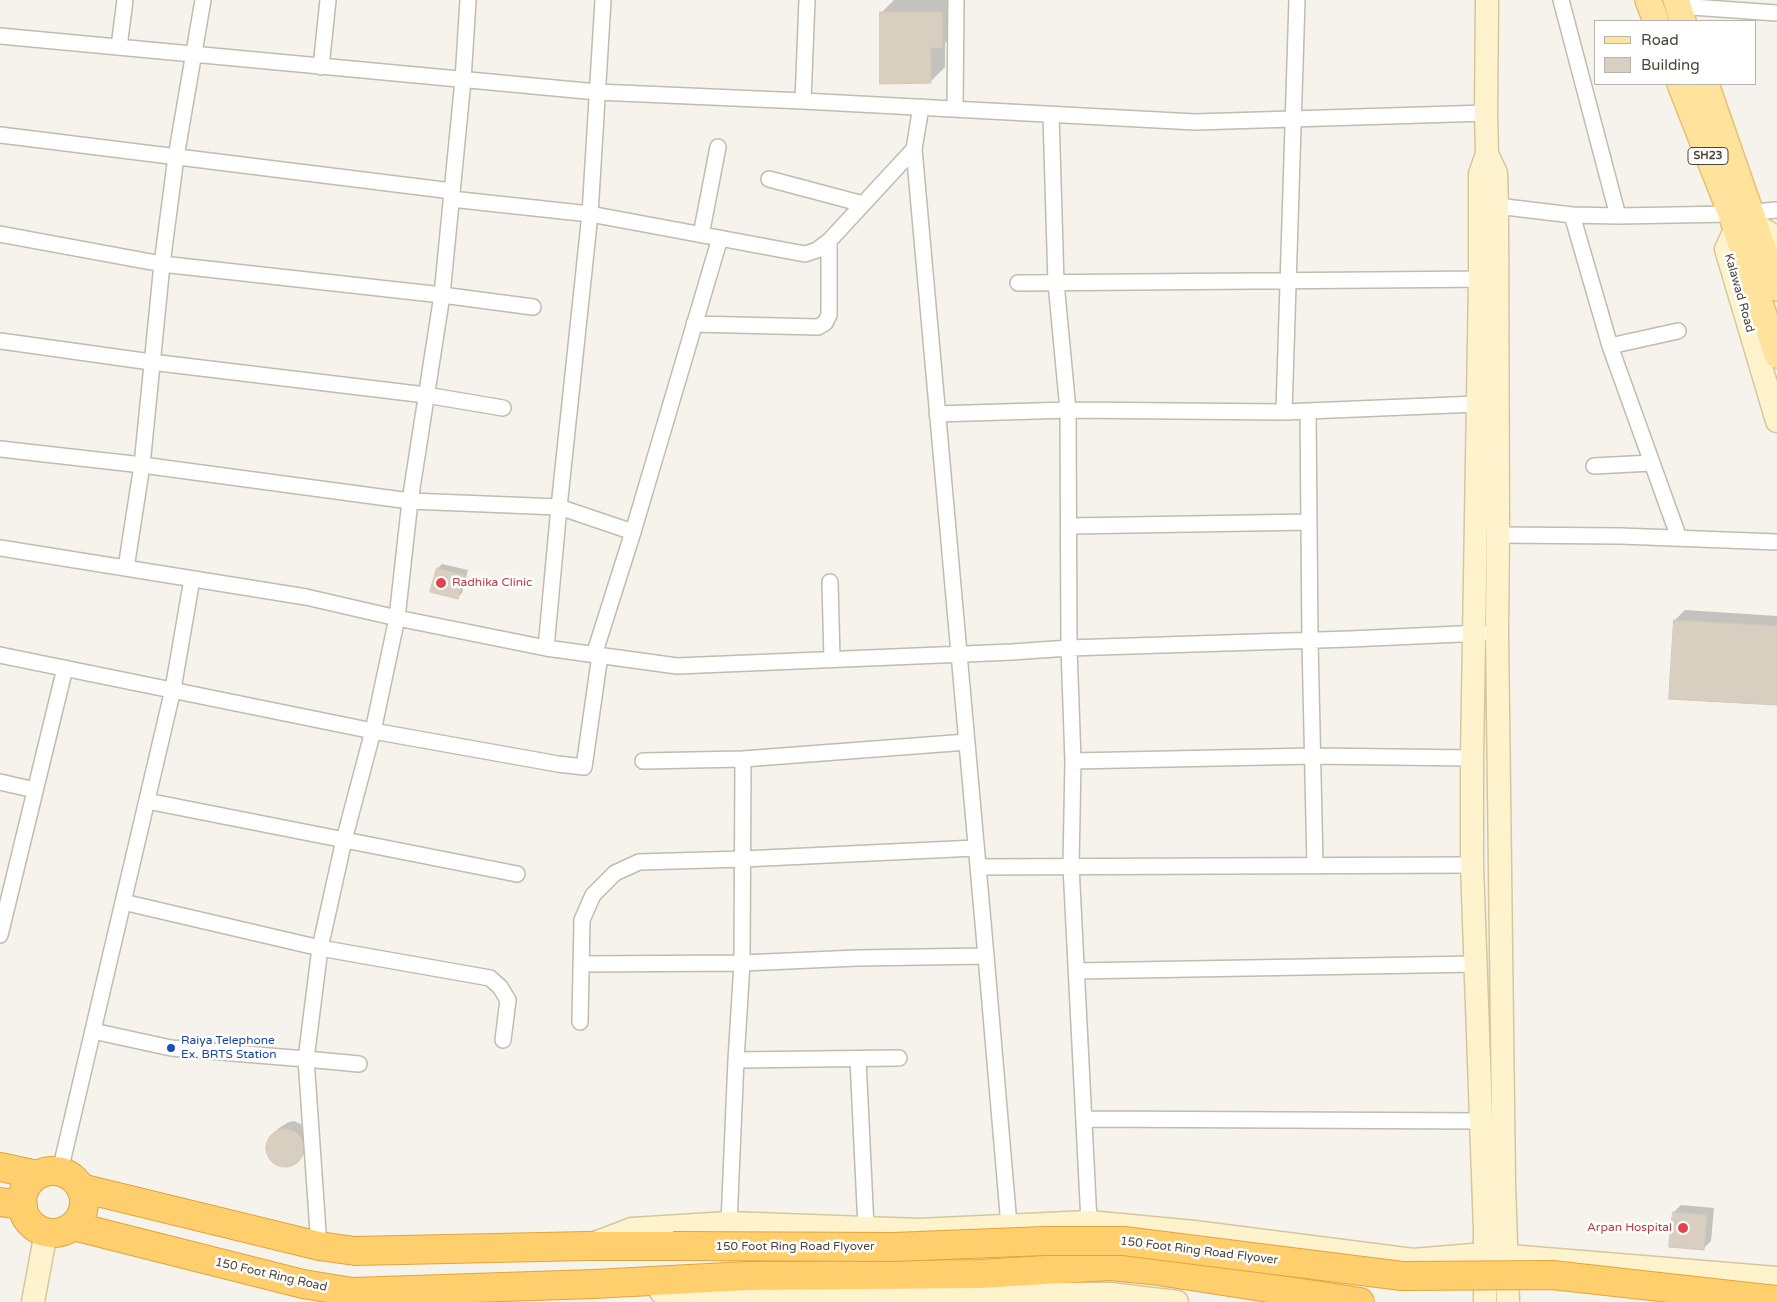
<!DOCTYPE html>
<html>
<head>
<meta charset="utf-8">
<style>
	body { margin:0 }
	#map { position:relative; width:1777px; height:1302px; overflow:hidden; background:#f6f3ec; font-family:"Varela Round",sans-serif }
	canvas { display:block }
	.legend { position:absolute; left:1594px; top:20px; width:162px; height:65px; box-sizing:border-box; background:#fff; border:1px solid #b7b4b0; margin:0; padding:6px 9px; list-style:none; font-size:15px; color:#4b4439 }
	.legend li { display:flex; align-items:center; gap:10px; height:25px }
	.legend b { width:25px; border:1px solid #b7b4b0 }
</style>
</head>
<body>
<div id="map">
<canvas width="1777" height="1302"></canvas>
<ul class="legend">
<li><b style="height:6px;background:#ffe39c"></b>Road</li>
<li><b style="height:14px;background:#d8cfc1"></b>Building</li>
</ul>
</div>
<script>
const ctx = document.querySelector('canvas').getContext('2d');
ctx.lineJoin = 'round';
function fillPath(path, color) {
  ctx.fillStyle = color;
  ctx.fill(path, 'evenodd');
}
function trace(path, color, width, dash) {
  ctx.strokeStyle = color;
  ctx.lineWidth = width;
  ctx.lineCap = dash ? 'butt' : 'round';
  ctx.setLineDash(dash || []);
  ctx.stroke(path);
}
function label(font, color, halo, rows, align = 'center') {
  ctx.font = font + ' "Varela Round",sans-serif';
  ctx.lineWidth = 5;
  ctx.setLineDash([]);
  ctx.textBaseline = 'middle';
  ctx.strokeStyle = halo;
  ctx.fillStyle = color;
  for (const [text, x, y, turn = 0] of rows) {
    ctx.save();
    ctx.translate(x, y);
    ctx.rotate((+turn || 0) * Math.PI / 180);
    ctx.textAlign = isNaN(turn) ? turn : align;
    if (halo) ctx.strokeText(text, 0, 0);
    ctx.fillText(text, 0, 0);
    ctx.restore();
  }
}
fillPath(new Path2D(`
	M894 0H957L956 32 945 43V67L930 82 882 12Z
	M442 564 468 570 462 593 457 598 438 568Z
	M1685 610 1777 616V704L1675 620Z
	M294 1121 305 1126 310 1147 297 1162 292 1165H279L273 1162 267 1152V1147L271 1136 279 1128 289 1122Z
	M1681 1205 1714 1208 1711 1241 1703 1249 1674 1212Z`), '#0003');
const building = new Path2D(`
	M880 12H942V48H931V83L880 84Z
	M437 568 464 575 458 599 430 592Z
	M1674 620 1777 626V705L1669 699Z
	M266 1148a19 19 0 1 1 38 0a19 19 0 1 1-38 0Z
	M1673 1212 1707 1215 1704 1250 1669 1247Z`);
fillPath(building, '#d8cfc1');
trace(building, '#d3c7b4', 1);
const street = new Path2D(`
	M603 0 590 214 559 507 633 532 720 238
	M1561 0 1618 216
	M1678 6 1777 13
	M0 36 597 92 803 101 1195 122 1486 113
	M119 47 125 0
	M321 67 328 0
	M803 101 807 0
	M955 109 956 0
	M1051 115 1056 283 1068 410 1069 648 1073 761 1071 866 1089 1222
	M0 135 452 191
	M914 149 986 956 1009 1225
	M769 179 863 204
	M451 199 590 214 805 254 817 250 829 241 914 149 921 107
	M1497 206 1572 215 1618 216 1731 214 1777 210
	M1572 215 1610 346 1679 538
	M0 234 162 264 442 295 533 307
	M701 235 718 147
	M1018 283 1488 279
	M694 324 818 327 825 323 829 315V241
	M0 341 151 362 426 395 503 408
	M1610 346 1678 331
	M1308 411 1310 641 1315 866
	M1284 412 1297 0
	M937 414 1068 410 1284 412 1477 404
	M0 449 142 465 410 501 559 507 546 648
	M1594 466 1651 463
	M1070 526 1309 522
	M1498 535 1621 536 1777 542
	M0 548 306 597 397 618 546 648 677 666 1012 652 1069 648 1350 639 1482 633
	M126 568 142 465 162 264 176 157 203 0
	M830 582 832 659
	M0 655 373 731 558 764 584 767 600 655
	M594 655 633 532
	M967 742 743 759 742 963 857 958 986 956
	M643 761 743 759
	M1073 761 1313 756 1472 758
	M0 782 35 790
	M147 801 517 874
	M978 867 1472 865
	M123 902 320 948 490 978 500 987 508 1000 503 1040
	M0 935 65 668
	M581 964 742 963 736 1060 729 1223
	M1077 971 1475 964
	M580 1022 582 920 593 895 615 873 639 862 743 859 976 848
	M93 1031 171 1048 306 1059 320 948 344 840 373 731 397 618 410 501 442 295 463 80 468 0
	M858 1059 866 1228
	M736 1060 899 1058
	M1085 1119 1481 1121
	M60 1171 173 689 192 579
	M319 1246 306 1059 359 1064`);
const secondary = new Path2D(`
	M1487 154 1496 173 1497 206 1498 535 1497 632 1504 1185 1508 1302
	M1756 225 1774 236 1777 244
	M1736 228 1726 249 1777 421
	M595 1243 632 1229 729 1223 919 1230 1089 1222 1194 1232 1413 1260 1485 1254 1777 1278
	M661 1292 829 1295 900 1293 1110 1294 1177 1302
	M33 1302 46 1232
	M1485 1302V1231L1472 865V758L1480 280V174L1487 154 1486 113 1487 0`);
const primary = new Path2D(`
	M1648 0 1656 21
	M1676 0 1683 21
	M1680 84 1731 214 1777 355
	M1706 84 1777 288`);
const highway = new Path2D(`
	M0 1167 37 1175
	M22 1202a31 31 0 1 1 62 0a31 31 0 1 1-62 0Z
	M81 1188 319 1246 355 1251 588 1246H673
	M0 1202 23 1205
	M73 1226 303 1284 352 1292 594 1284 747 1276 979 1274 1110 1266 1152 1270 1360 1302`);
trace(street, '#c2bbae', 18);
trace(secondary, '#d6c79b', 25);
trace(primary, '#e6c16a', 28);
trace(highway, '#e0a43c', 30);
trace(street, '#fff', 15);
trace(secondary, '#fff3cd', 22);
trace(primary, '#ffe39c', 25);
trace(highway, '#ffcf6e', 28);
const highwayBridge = new Path2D(`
	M673 1246 894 1247 1044 1241H1124L1402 1276 1552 1275 1777 1300`);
trace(highwayBridge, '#e0a43c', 30, []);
trace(highwayBridge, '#ffcf6e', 28);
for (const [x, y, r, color] of [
	[441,583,6,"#e0444e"],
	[171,1048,5,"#1a4fb4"],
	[1683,1228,6,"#e0444e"]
]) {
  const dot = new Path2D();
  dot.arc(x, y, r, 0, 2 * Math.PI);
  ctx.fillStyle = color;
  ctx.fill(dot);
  trace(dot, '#fff', 2);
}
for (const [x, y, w] of [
	[1708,156,40]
]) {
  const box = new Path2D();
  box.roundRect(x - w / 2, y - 8.5, w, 17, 4);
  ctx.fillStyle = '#fff';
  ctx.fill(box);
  trace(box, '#4b4439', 1);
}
label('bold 11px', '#4b4439', null, [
	["SH23",1708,156]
]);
label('12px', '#4b4439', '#fff', [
	["Kalawad Road",1739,293,74],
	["150 Foot Ring Road Flyover",795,1247],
	["150 Foot Ring Road Flyover",1199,1251,7],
	["150 Foot Ring Road",271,1275,13]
]);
label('12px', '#be3a42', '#fff', [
	["Radhika Clinic",452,583],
	["Arpan Hospital",1672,1228,"right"]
], 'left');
label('12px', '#164399', '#fff', [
	["Raiya Telephone",181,1041],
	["Ex. BRTS Station",181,1055]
], 'left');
</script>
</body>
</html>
